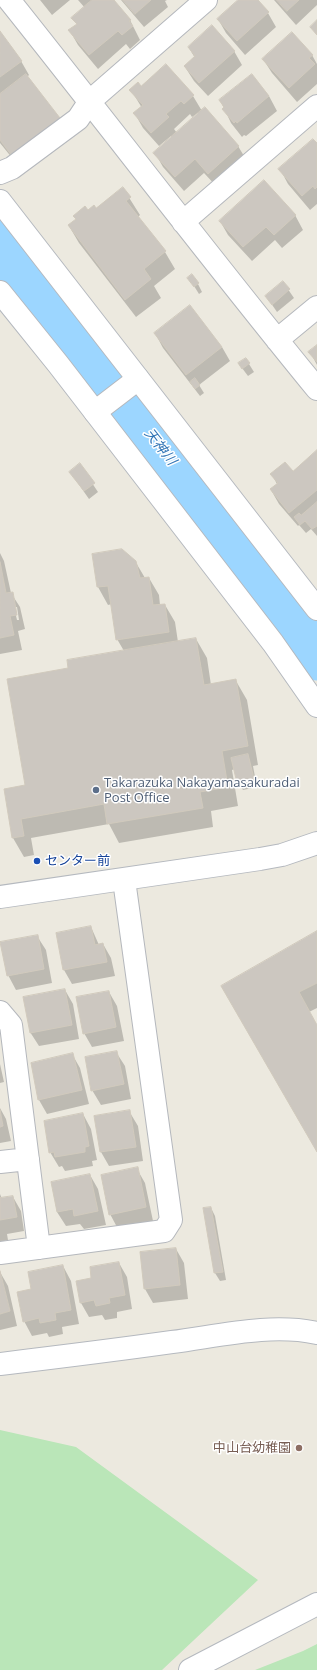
<!DOCTYPE html>
<html>
<head>
<meta charset="utf-8">
<style>
	body { margin:0 }
	canvas { display:block; background:#ece9df }
</style>
</head>
<body>
<canvas width="317" height="1670"></canvas>
<script>
const ctx = document.querySelector('canvas').getContext('2d');
ctx.lineJoin = 'round';
function fillPath(path, color) {
  ctx.fillStyle = color;
  ctx.fill(path, 'evenodd');
}
function trace(path, color, width, dash) {
  ctx.strokeStyle = color;
  ctx.lineWidth = width;
  ctx.lineCap = dash ? 'butt' : 'round';
  ctx.setLineDash(dash || []);
  ctx.stroke(path);
}
function label(font, color, halo, rows, align = 'center') {
  ctx.font = font + ' "Open Sans","Noto Sans JP",sans-serif';
  ctx.lineWidth = 3;
  ctx.setLineDash([]);
  ctx.textBaseline = 'middle';
  ctx.strokeStyle = halo;
  ctx.fillStyle = color;
  for (const [text, x, y, turn = 0] of rows) {
    ctx.save();
    ctx.translate(x, y);
    ctx.rotate((+turn || 0) * Math.PI / 180);
    ctx.textAlign = isNaN(turn) ? turn : align;
    if (halo) ctx.strokeText(text, 0, 0);
    ctx.fillText(text, 0, 0);
    ctx.restore();
  }
}
fillPath(new Path2D(`
	M0 1430 76 1447 258 1580 162 1670H0Z
	M317 1644V1670H255L303 1651Z`), '#bae6b8');
fillPath(new Path2D(`
	M40 0H70L52 15Z
	M78 0H112L130 20 140 40 130 49 126 44 98 69 78 45 70 31 77 25 73 18 85 8Z
	M121 0H167L165 1 168 7 144 27Z
	M239 0H256L268 13 276 27 245 55 226 33 218 19Z
	M274 0H317V5L296 25Z
	M0 33 21 61 29 75 27 77 59 119 67 133 21 169 0 143Z
	M189 48 234 51 242 65 208 96 194 81 185 67 195 58Z
	M312 55 317 64V84L297 102 272 73 263 59Z
	M251 75 269 96 277 111 246 136 244 135 242 137 231 123 220 100Z
	M141 88 193 96 202 111 238 146 247 161 217 187 204 173 184 191 163 167 155 153 172 138 171 136 159 146 143 128 135 114 142 108 131 90ZM198 113 199 114 177 133 174 129 190 114 192 117Z
	M317 145V204L310 210 288 184 280 169Z
	M123 188 140 215 138 217 165 252 175 269 154 286 161 298 136 317 79 243 69 226 88 211 95 210Z
	M295 215 303 230 282 248 275 240 252 261 228 235 220 221Z
	M189 278 198 284 202 292 199 294Z
	M283 282 294 298 277 312 266 296Z
	M155 333 222 347 230 361 199 385 204 393 200 396 163 348Z
	M317 346V365L310 352Z
	M239 364H249L254 372 248 376Z
	M317 452V536L311 529 306 533 299 525 298 526 279 504 271 490 277 484 272 475 293 472Z
	M80 465 98 492 89 499 70 472Z
	M0 553 4 561 11 593 20 607 25 629 18 631 22 650 0 654ZM14 607H17L19 620H17Z
	M93 554 135 561 145 578H149L159 595 160 605H165L175 622 178 642 196 639 207 658 211 685 236 681 247 700 258 765 253 766 257 787 243 790 238 782 235 769 232 770 238 806 211 811 213 827 119 843 109 824 31 838 34 855 24 857 13 838 26 786 69 669 124 651 117 639 112 604 108 605 98 587Z
	M91 927 99 945 103 944 111 958 115 976 72 984 64 970 57 934Z
	M317 932V1008L309 1012 317 1026V1150L233 1006Z
	M37 936 46 950 52 983 16 990 8 975Z
	M65 990 73 1004 79 1039 39 1046 30 1032Z
	M109 992 117 1006 124 1041 92 1047 84 1033Z
	M116 1052 125 1066 131 1099 101 1105 92 1090Z
	M72 1054 80 1068 89 1104 47 1114 39 1100Z
	M0 1064 4 1082 0 1083Z
	M0 1108 6 1119 11 1141 0 1143Z
	M129 1111 138 1126 143 1161 109 1166 101 1152 95 1116Z
	M83 1114 91 1129 97 1160 92 1161 93 1166 65 1171 62 1166 59 1167 50 1152Z
	M137 1169 145 1183 153 1221 118 1229 110 1214Z
	M90 1175 98 1189 106 1225 84 1229 80 1224 66 1226 57 1212 52 1183Z
	M0 1194 2 1199 13 1197 21 1211 24 1231 7 1234 8 1240 0 1242Z
	M211 1208 215 1216 226 1280 220 1281 215 1273Z
	M176 1249 184 1263 188 1299 153 1303 145 1289Z
	M119 1263 127 1277 132 1309 117 1312V1318L105 1320 102 1315 89 1317 81 1303 77 1282 93 1279Z
	M63 1266 71 1281 79 1324 62 1327 63 1334 49 1337 47 1333 32 1336 24 1321 32 1290Z
	M0 1272 8 1286 17 1326 0 1330Z`), '#0003');
trace(new Path2D(`
	M0 242 297 622 317 654`), '#9cd6ff', 53);
const building = new Path2D(`
	M92 0H114L131 20 129 21 133 26 122 35 118 31 89 55 68 30 77 24 71 18Z
	M123 0H151L135 14Z
	M238 0H258L269 12 237 41 217 19Z
	M277 0H299L287 11Z
	M317 20V35L310 27Z
	M212 25 235 51 199 83 184 66 195 56 188 47Z
	M0 31 22 61 0 77Z
	M292 32 313 55 309 58 315 64 289 88 262 59Z
	M166 64 194 95 184 104 181 101 166 114 169 117 151 133 133 113 143 105 129 90 138 82 141 86Z
	M26 74 60 118 12 156 0 140V94Z
	M252 74 269 96 237 123 236 121 234 123 222 109 224 107 219 100Z
	M205 107 239 146 208 174 195 159 175 177 153 153Z
	M313 139 317 143V187L315 189 313 186 302 196 278 169Z
	M264 180 296 215 274 235 266 227 243 247 219 221Z
	M123 187 131 197 126 201 166 251 144 269 151 279 125 300 68 225 76 219 73 216 85 206 88 210 94 205 96 208Z
	M192 274 199 283 194 287 187 278Z
	M283 281 290 289 272 305 265 296Z
	M190 305 222 347 186 375 154 333Z
	M317 345V362L308 352Z
	M246 358 250 363 242 369 238 363Z
	M195 378 200 385 195 389 190 382Z
	M317 450V490L289 513 270 489 278 483 270 474 285 462 293 471Z
	M80 463 95 483 84 491 69 472Z
	M317 502V526L312 529 305 521 300 525 294 517 299 513 301 515Z
	M122 549 136 561 140 578 149 577 153 605 165 604 169 632 116 640 108 586 97 587 92 554Z
	M0 562 6 593 13 592 17 615 10 616 14 635 0 638Z
	M196 638 204 685 236 679 248 746 222 751 228 787 200 792 203 808 107 824 104 804 21 819 24 836 12 838 4 789 25 785 7 679 68 668 67 660Z
	M248 754 254 779 237 783 231 758Z
	M91 926 95 945 103 943 107 962 63 970 56 933Z
	M317 931V983L299 992 317 1025V1152L221 986Z
	M38 935 44 969 7 976 0 942Z
	M65 989 72 1025 30 1033 23 997Z
	M109 991 116 1027 83 1034 76 997Z
	M117 1051 124 1084 91 1091 85 1057Z
	M73 1053 82 1090 38 1100 31 1063Z
	M0 1110 3 1126 0 1127Z
	M130 1110 136 1147 100 1152 94 1116Z
	M83 1113 89 1146 85 1147V1152L55 1157 54 1152 49 1153 44 1121Z
	M138 1167 146 1207 109 1215 101 1175Z
	M90 1174 98 1211 74 1216 73 1209 57 1212 51 1182Z
	M13 1196 17 1217 0 1220V1198Z
	M211 1207 223 1272 214 1273 203 1208Z
	M176 1248 180 1285 144 1289 140 1252Z
	M119 1262 125 1295 109 1298 110 1303 96 1306 94 1300 80 1303 76 1281 91 1278 90 1267Z
	M63 1265 71 1310 55 1313 56 1320 40 1323 39 1318 23 1322 17 1292 31 1289 28 1272Z
	M0 1271 10 1311 0 1314Z`);
fillPath(building, '#ccc7c0');
trace(building, '#d1cabd', 1);
const street = new Path2D(`
	M9 0C112 129 212 261 317 389
	M0 173 12 168 78 119 90 101 206 0
	M183 222 317 106
	M277 340 317 307
	M95 412 138 379
	M0 1012 11 1025 39 1248
	M0 1162 28 1159
	M0 1253 164 1231 171 1220 124 880`);
const secondary = new Path2D(`
	M0 201 317 609
	M0 292 58 364 273 643 317 706
	M0 897 260 859 282 855 317 843
	M0 1364C58 1357 115 1350 172 1342 219 1336 270 1323 317 1333
	M190 1670 317 1604`);
trace(street, '#b5b8bd', 24);
trace(secondary, '#b5b9bf', 24);
trace(street, '#fff', 22);
trace(secondary, '#fff', 22);
for (const [x, y, r, color] of [
	[96,790,4,"#5c6f8a"],
	[37,861,4,"#1a4fb4"],
	[299,1448,4,"#8d6e63"]
]) {
  const dot = new Path2D();
  dot.arc(x, y, r, 0, 2 * Math.PI);
  ctx.fillStyle = color;
  ctx.fill(dot);
  trace(dot, '#fff', 1.5);
}
label('13px', '#4e5e75', '#fff', [
	["Takarazuka Nakayamasakuradai",104,783],
	["Post Office",104,798]
], 'left');
label('13px', '#164399', '#fff', [
	["センター前",45,861]
], 'left');
label('13px', '#785e54', '#fff', [
	["中山台幼稚園",291,1448]
], 'right');
label('italic 14px', '#3477b7', '#fff', [
	["天神川",160,447,52]
]);
</script>
</body>
</html>
